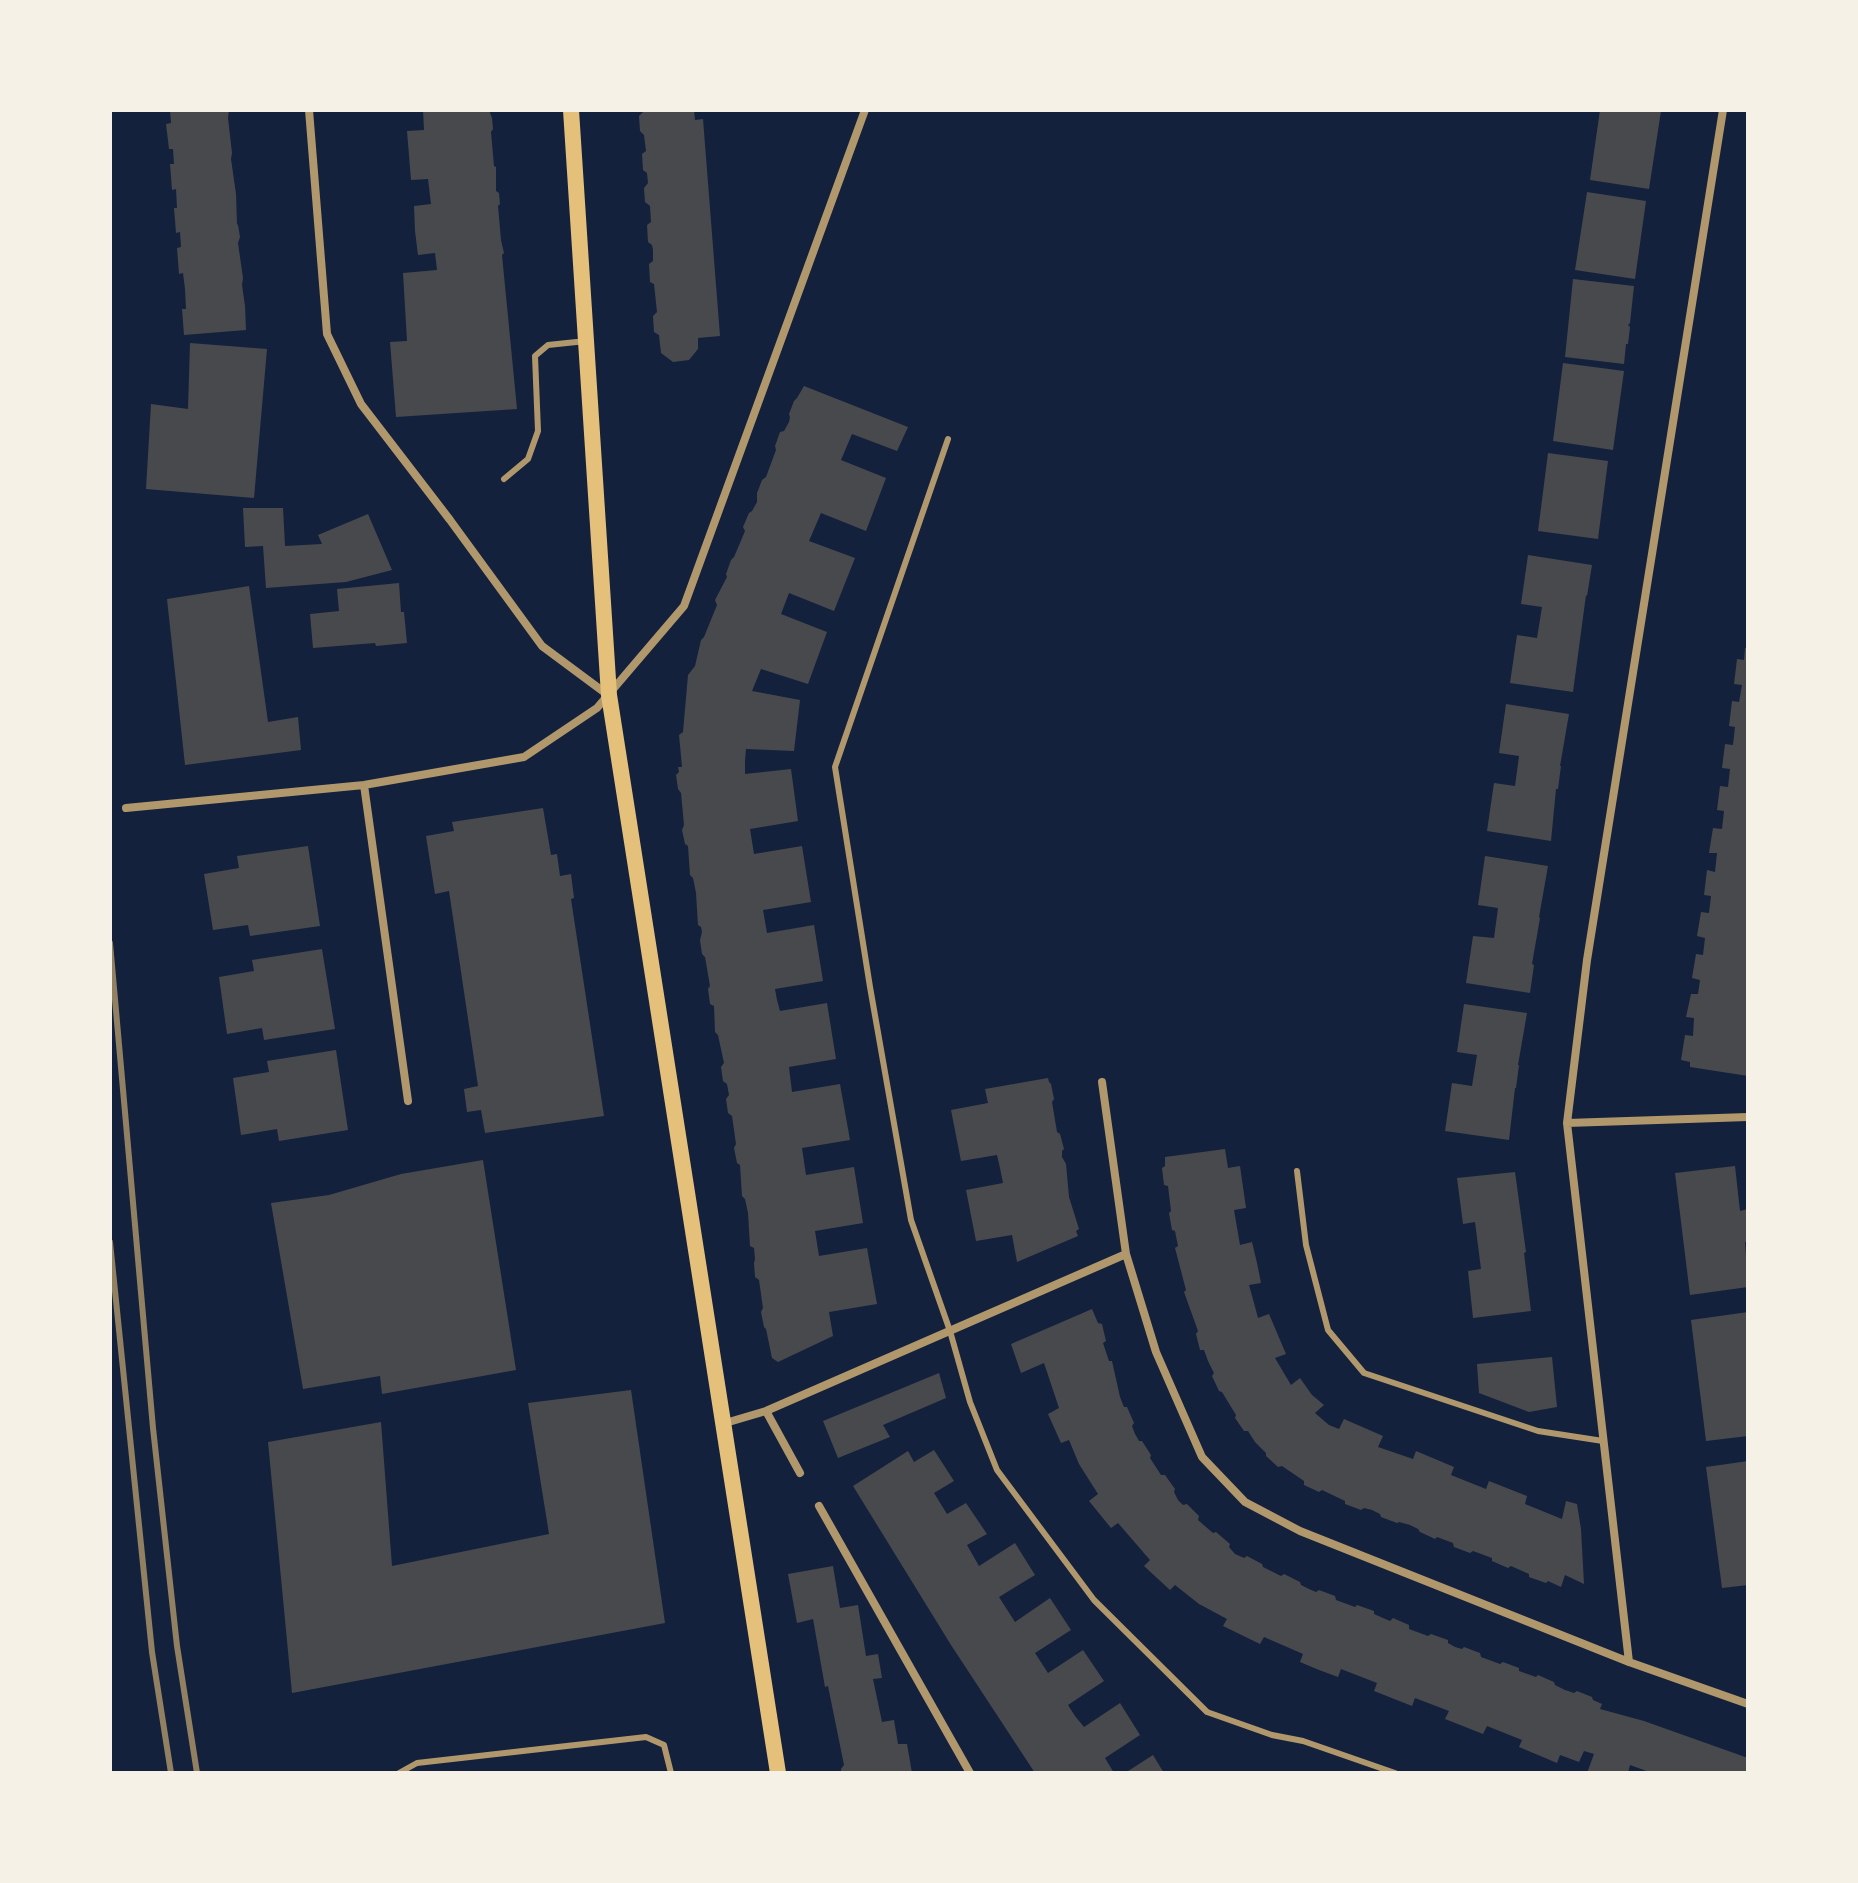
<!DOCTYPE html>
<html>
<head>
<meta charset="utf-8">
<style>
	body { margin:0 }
	#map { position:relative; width:1858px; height:1883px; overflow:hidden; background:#14213d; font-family:Roboto,sans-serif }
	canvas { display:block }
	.frame { position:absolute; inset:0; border:112px solid #f6f1e7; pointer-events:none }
</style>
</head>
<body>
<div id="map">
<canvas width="1858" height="1883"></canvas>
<div class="frame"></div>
</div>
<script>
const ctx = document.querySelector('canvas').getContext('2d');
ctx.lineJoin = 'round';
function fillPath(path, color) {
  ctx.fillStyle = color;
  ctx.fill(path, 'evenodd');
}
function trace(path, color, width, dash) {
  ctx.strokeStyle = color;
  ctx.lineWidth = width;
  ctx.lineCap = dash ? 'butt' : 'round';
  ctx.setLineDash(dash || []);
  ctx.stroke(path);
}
fillPath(new Path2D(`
	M170 110H229L228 118 232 153 231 159 236 194 237 224 238 225 240 237 238 243 243 278 242 285 245 306 246 330 184 335 182 309H186L185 289 183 273 179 274 177 248 181 247 180 232 176 233 174 208H177L176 189 172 190 170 164H174L173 149H169L166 124 171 123Z
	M423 110H489L492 118 493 129 491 132 494 166 496 167V191L499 193 500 204 498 206 501 240 504 253 502 255 517 409 396 417 390 342 407 341 403 273 437 270 435 253 418 255 415 231 414 206 431 204 428 179 411 180 407 131 424 130Z
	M642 110H694L695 120 703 119 720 336 698 338V349L689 360 673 362 661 353 659 335 654 332 653 316 657 312 654 284 650 282 649 264 653 261V250L652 245 648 242 647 225 651 222 650 206 645 202 644 188 648 183 647 173 643 170 642 154 646 151 644 135 640 131 639 116 643 112Z
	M1600 110 1661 111 1649 189 1590 180Z
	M1587 192 1646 201 1635 279 1575 270Z
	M1573 279 1634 286 1630 323 1628 325 1630 327 1628 344H1626L1624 364 1565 357Z
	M190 343 267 349 254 498 146 489 151 404 188 409Z
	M1563 363 1624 371 1613 450 1553 441Z
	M804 386 908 427 897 451 852 434 841 460 886 478 866 531 821 513 809 541 855 558 834 611 789 593 781 614 827 632 808 684 761 669 752 691 800 700 794 751 746 749 745 761V774L791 769 798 821 750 829 754 854 802 846 811 902 763 910 767 933 814 925 823 981 775 989 777 1000 780 1011 827 1003 836 1059 789 1067 792 1092 840 1084 850 1140 802 1148 806 1175 854 1167 863 1223 815 1231 819 1256 867 1248 877 1304 829 1312 833 1336 778 1362 772 1358 766 1329 764 1327 761 1312 763 1308 759 1280 755 1277 754 1263 755 1259 754 1248 750 1246 748 1213 745 1199 742 1196 740 1165 737 1163 734 1148 736 1144 732 1116 728 1113 726 1099 729 1095 727 1084 723 1081 721 1067 724 1063 718 1035 715 1032 714 1006 710 1004 708 989 710 986 705 957 702 954 700 940 702 932 701 927 698 925 696 893 693 878 690 875 688 846 685 844 682 830 684 825 681 793 678 789 676 775 679 772 678 767H682L679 735 683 732 688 675 695 666 701 640 704 637 717 605 715 600 727 577 726 574 731 560 734 557 740 543 745 531 743 527 749 513 752 511 757 502V493L762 480 766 477 776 450 775 446 780 432 784 431 789 422 790 417 789 414 794 401 797 398Z
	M1548 453 1608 461 1598 539 1538 531Z
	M243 508H283L285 546 322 544 318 535 368 514 392 570 346 582 266 588 263 546 245 547Z
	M1528 555 1592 565 1587 596 1586 595 1573 692 1510 683 1517 635 1537 638 1542 607 1521 604Z
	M399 583 401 612H404L407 643 376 646 375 643 313 648 310 614 339 611 337 589Z
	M249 586 268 722 298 717 301 750 185 765 167 599Z
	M1745 648H1748V1076L1690 1067V1062L1681 1060 1685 1035 1693 1036 1694 1018 1686 1017 1691 994H1698L1700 980 1692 978 1696 954 1703 955 1705 938 1697 936 1701 912 1709 913 1711 896 1704 895 1707 870 1715 872 1717 853H1709L1713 828 1722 829 1724 811 1717 810 1720 786 1728 787 1730 769 1722 768 1725 744 1733 745 1735 727 1729 726 1732 701 1739 702 1742 685 1734 684 1737 659 1744 660Z
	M1506 704 1569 714 1560 766H1561L1558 789H1556L1551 841 1487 831 1494 783 1515 786 1519 756 1499 753Z
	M543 808 551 855 557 854 560 876 571 874 574 898 571 899 604 1116 485 1133 481 1110 467 1112 464 1089 478 1086 449 891 435 894 426 836 454 831 452 822Z
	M308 846 320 926 250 936 248 925 213 930 204 874 239 868 237 856Z
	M1485 856 1548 866 1539 917 1540 918 1532 964 1534 965 1530 993 1466 983 1473 936 1494 938 1498 908 1478 905Z
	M322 949 335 1029 264 1040 262 1028 227 1034 219 977 254 971 252 960Z
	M1464 1004 1527 1013 1518 1065H1519L1516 1088H1515L1509 1140 1445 1131 1452 1083 1472 1086 1477 1055 1457 1052Z
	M336 1050 348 1130 279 1141 277 1129 241 1135 233 1078 269 1072 267 1061Z
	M1048 1078 1049 1082 1051 1084 1054 1099 1052 1102 1057 1132 1060 1134 1064 1149 1062 1151V1157L1066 1164 1069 1197 1079 1229 1076 1231 1078 1236 1017 1262 1012 1235 976 1241 966 1190 1003 1183 1000 1168 997 1155 961 1161 951 1110 988 1103 985 1089Z
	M1225 1149 1228 1168 1240 1166 1246 1208 1234 1210 1240 1245 1252 1242 1257 1263 1261 1283 1249 1285 1254 1303 1258 1318 1269 1314 1286 1354 1275 1358 1291 1385 1300 1378 1312 1395 1324 1405 1315 1413 1329 1425 1339 1429 1344 1419 1383 1436 1378 1447 1413 1459 1416 1451 1454 1467 1451 1475 1486 1489 1489 1481 1527 1496 1525 1504 1562 1519 1566 1501 1577 1504 1581 1529 1584 1584 1565 1575 1561 1587 1548 1581 1546 1583 1529 1577V1574L1511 1566 1508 1568 1492 1561V1558L1473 1551 1470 1553 1454 1547 1453 1543 1437 1537 1435 1539 1420 1532 1418 1529 1410 1525 1399 1522 1397 1523 1381 1517 1380 1514 1372 1510 1364 1508 1361 1510 1345 1504V1501L1322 1490 1319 1492 1304 1485V1481L1282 1466 1278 1467 1266 1456V1453L1255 1442 1248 1431H1244L1235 1418 1236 1415 1222 1392 1219 1391 1212 1376 1214 1373 1208 1361 1204 1350H1200L1196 1334 1198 1331 1184 1292 1186 1290 1175 1248 1178 1246 1175 1231 1172 1230 1169 1213 1171 1211 1168 1186 1164 1185 1162 1168 1165 1166V1157Z
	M483 1160 516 1370 382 1394 380 1376 303 1389 271 1203 329 1195 401 1174Z
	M1735 1166 1740 1211 1748 1209V1242H1745L1748 1287 1690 1295 1675 1173Z
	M1515 1172 1526 1252 1524 1253 1531 1311 1473 1318 1468 1271 1481 1269 1475 1222 1463 1224 1457 1178Z
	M1092 1309 1098 1323 1102 1324 1106 1341 1103 1343 1109 1361H1112L1120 1397 1124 1407H1127L1134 1423 1132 1426 1135 1434 1139 1441H1142L1151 1455 1150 1458 1161 1475H1165L1175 1489 1174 1492 1178 1500 1183 1505 1187 1504 1199 1516 1198 1520 1206 1527 1213 1533 1216 1532 1230 1544 1229 1547 1235 1554 1244 1558 1247 1556 1262 1564 1263 1567 1281 1576 1284 1574 1300 1582 1301 1585 1309 1589 1316 1592 1319 1590 1335 1596 1336 1600 1355 1607 1357 1605 1374 1611V1614L1383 1618 1390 1621 1393 1618 1409 1625V1629L1428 1636 1431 1634 1448 1640V1643L1455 1647 1462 1649 1464 1647 1480 1653 1481 1657 1500 1664 1503 1662 1519 1668V1671L1536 1677 1538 1675 1554 1682 1555 1685 1565 1690 1574 1693 1577 1691 1592 1697 1593 1700 1602 1704 1600 1709 1644 1721 1748 1758V1773H1652L1630 1765 1628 1773H1587L1594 1754 1584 1751 1579 1762 1560 1755 1557 1763 1519 1747 1522 1740 1487 1726 1483 1734 1445 1719 1449 1711 1415 1698 1412 1706 1374 1691 1377 1683 1341 1669 1338 1677 1319 1670 1300 1662 1303 1654 1264 1637 1260 1644 1223 1626 1227 1619 1199 1604 1175 1585 1170 1590 1144 1566 1150 1560 1118 1523 1111 1528 1089 1501 1098 1494 1079 1464 1069 1440 1061 1443 1048 1414 1059 1408 1044 1363 1021 1373 1011 1344Z
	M1748 1312V1436L1706 1441 1691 1320Z
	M1552 1357 1557 1407 1529 1412 1479 1393 1477 1364Z
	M939 1373 946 1398 883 1425 890 1437 838 1458 823 1421Z
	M631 1390 665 1623 292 1693 268 1442 381 1422 392 1566 549 1534 528 1403Z
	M934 1450 954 1481 934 1493 947 1514 966 1503 987 1534 967 1545 979 1566 1015 1543 1035 1575 999 1597 1015 1622 1050 1598 1071 1630 1035 1653 1048 1673 1083 1650 1104 1681 1068 1705 1075 1716 1084 1727 1120 1703 1140 1735 1105 1758 1114 1773H1035L951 1645 853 1486 908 1451 914 1462Z
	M1748 1461V1585L1722 1588 1706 1467Z
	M833 1566 840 1608 858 1605 866 1656 878 1654 882 1678 873 1679 882 1722 894 1720 898 1744H907L912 1773H841V1769L844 1765 828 1686 825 1687 813 1619 797 1623 788 1574Z
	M1153 1755 1164 1773H1125Z`), '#48494c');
trace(new Path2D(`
	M948 439 835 767 870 987 911 1220 950 1331 970 1402 997 1470 1094 1600 1207 1712 1272 1735 1303 1741 1395 1773
	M504 479 528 459 538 431 535 356 548 345 586 341
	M1297 1171 1306 1245 1328 1330 1364 1373 1538 1431 1603 1441
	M399 1773 417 1763 646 1737 664 1745 671 1773`), '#b1986c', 6);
trace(new Path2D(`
	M309 110 327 334 361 404 450 520 542 646 608 695
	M364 785 408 1101
	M126 808 364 785 524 757 597 708 684 606 865 110
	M1102 1082 1126 1254 1156 1352 1202 1457 1245 1502 1300 1531 1629 1662 1748 1704
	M1567 1123 1748 1117
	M766 1411 800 1473
	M722 1424 766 1411 1126 1254
	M819 1506 970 1773
	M1629 1662 1567 1123 1587 960 1723 110`), '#b1986c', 8);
trace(new Path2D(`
	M571 110 609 695 778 1773`), '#e5c07b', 16);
trace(new Path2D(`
	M110 943 153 1428 177 1646 197 1773
	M110 1242 152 1652 171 1773`), '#918062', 6);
</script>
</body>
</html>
